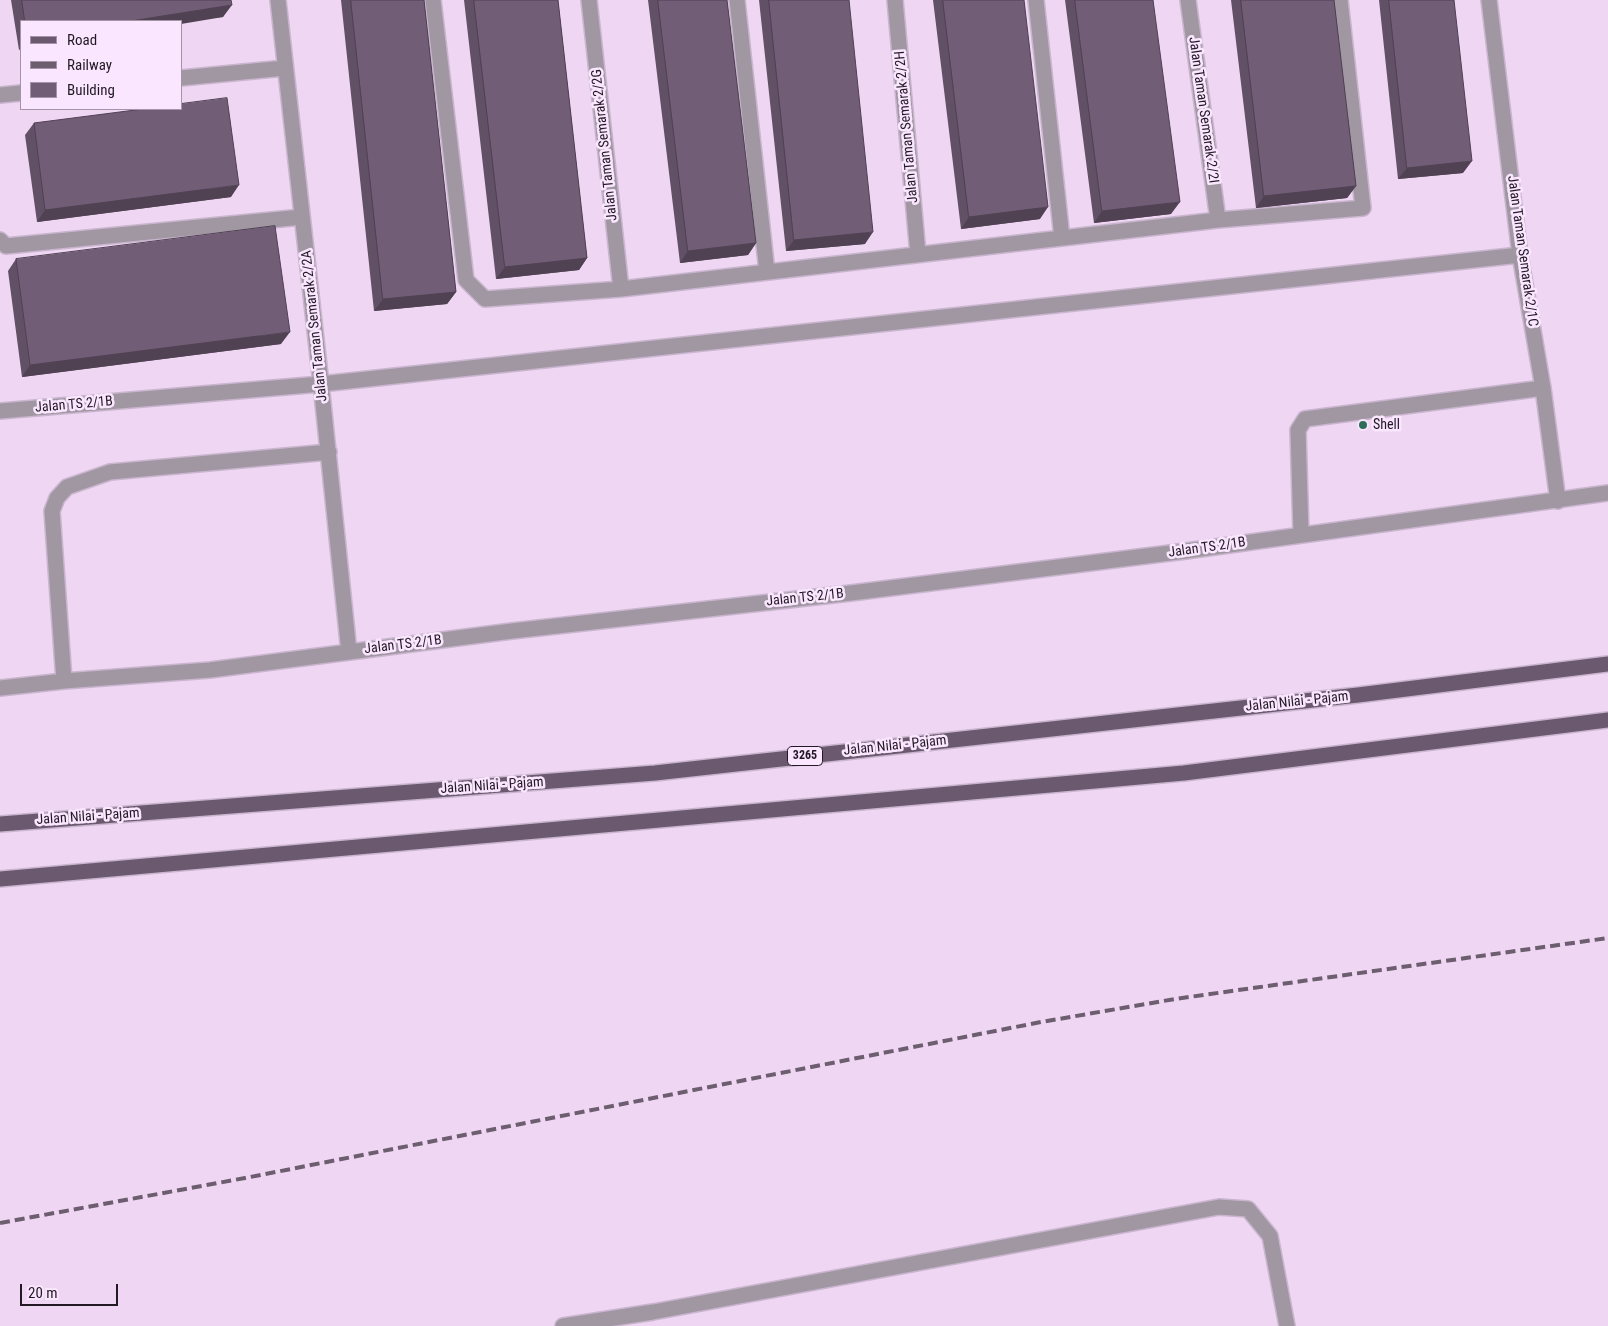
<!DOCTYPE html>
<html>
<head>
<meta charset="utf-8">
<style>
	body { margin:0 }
	#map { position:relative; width:1608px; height:1326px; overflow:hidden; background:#efd7f4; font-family:"Roboto Condensed",sans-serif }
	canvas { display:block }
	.legend { position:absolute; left:20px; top:20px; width:162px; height:90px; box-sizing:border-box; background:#fae6fe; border:1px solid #a494a7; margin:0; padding:6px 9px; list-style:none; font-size:15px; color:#221924 }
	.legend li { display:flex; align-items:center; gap:10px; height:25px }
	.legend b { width:25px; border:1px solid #a494a7 }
	.scale { position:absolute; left:20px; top:1284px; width:98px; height:22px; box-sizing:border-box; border:2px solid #221924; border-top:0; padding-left:6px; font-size:15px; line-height:18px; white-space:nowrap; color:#221924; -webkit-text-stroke:4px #fae6fe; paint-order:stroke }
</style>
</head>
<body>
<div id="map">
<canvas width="1608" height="1326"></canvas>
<ul class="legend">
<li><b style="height:6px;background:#6b5a6f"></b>Road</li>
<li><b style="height:6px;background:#6c5d6f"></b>Railway</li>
<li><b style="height:14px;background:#725d77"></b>Building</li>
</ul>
<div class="scale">20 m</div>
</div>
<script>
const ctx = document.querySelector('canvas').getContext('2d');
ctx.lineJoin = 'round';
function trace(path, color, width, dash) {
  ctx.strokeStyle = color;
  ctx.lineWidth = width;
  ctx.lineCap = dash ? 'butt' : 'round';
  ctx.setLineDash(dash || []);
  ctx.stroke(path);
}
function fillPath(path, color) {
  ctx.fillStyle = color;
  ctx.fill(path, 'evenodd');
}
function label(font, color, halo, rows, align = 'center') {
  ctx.font = font + ' "Roboto Condensed",sans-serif';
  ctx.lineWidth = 5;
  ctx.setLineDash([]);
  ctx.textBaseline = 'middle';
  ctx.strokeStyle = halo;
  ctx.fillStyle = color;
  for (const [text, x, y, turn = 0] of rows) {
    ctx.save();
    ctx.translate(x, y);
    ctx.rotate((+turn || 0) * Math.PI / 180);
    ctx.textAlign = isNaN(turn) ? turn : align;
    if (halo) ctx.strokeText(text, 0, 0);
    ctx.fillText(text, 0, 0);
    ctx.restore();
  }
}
const minor = new Path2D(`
	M278 0 321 384 349 652
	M433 0 466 280 485 299 621 289 1218 220 1363 208 1340 0
	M589 0 621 289
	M737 0 767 272
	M895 0 918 254
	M1036 0 1062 238
	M1188 0 1218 220
	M1489 0 1520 255 1543 388 1558 501
	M181 78 285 68
	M0 95 21 93
	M0 240 6 246 302 217
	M0 411 321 384 1520 255
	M1301 534 1298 430 1305 419 1543 388
	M64 681 52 511 57 498 67 487 110 472 329 452
	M0 688 64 681 210 670 512 631 851 593 1186 551 1608 493
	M563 1326 653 1312 1219 1207 1248 1209 1270 1236 1287 1326`);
const major = new Path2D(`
	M0 824 655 773 1358 695 1608 664
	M0 879 1184 773 1608 720`);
trace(minor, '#cab5cf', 18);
trace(major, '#cab5cf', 18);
trace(minor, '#a197a3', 15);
trace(major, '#6b5a6f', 15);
trace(new Path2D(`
	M0 1223 245 1178 1041 1022 1175 999 1608 938`), '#6c5d6f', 4, [10, 5]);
fillPath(new Path2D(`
	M11 0H231L223 17 181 21H21V49L19 50Z
	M341 0H424L456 292 447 304 374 311Z
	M464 0H558L587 258 579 270 496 279Z
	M648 0H727L756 243 748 255 680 263Z
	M759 0H849L865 244 786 251Z
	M933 0H1024L1040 219 961 229Z
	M1065 0H1153L1171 214 1094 223Z
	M1231 0H1334L1356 186 1347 198 1256 208Z
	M1379 0H1454L1463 173 1398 179Z
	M34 123 231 197 37 222 25 135Z
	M16 259 281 344 22 377 8 271Z`), '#625066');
fillPath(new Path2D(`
	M232 5 223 17 181 24V21H131Z
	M1472 161 1463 173 1398 179 1407 168Z
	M239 185 231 197 37 222 45 210Z
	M1356 186 1347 198 1256 208 1264 196Z
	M1180 202 1171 214 1094 223 1102 211Z
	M1048 207 1040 219 961 229 969 217Z
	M873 232 865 244 786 251 794 240Z
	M756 243 748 255 680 263 688 251Z
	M587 258 579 270 496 279 505 267Z
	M456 292 447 304 374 311 383 299Z
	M290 332 281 344 22 377 30 365Z`), '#504153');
const building = new Path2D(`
	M22 0H231L232 5 131 21H25Z
	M351 0H424L456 292 383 299Z
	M474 0H558L587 258 505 267Z
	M658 0H727L756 243 688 251Z
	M769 0H849L873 232 794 240Z
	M943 0H1024L1048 207 969 217Z
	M1075 0H1153L1180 202 1102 211Z
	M1241 0H1334L1356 186 1264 196Z
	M1389 0H1454L1472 161 1407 168Z
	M227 98 239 185 45 210 34 123 143 109H181V104Z
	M275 226 290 332 30 365 16 259Z`);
fillPath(building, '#725d77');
trace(building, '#504153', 1);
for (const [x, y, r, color] of [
	[1363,425,5,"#2e6d5a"]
]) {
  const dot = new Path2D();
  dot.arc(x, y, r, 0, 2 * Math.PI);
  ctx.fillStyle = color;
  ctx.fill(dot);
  trace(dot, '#fae6fe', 2);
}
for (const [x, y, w] of [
	[805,756,35]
]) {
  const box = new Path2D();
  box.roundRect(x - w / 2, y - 9.5, w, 19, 4);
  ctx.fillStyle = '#fae6fe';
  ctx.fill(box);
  trace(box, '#221924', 1);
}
label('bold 12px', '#221924', null, [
	["3265",805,756]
]);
label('14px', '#221924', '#fae6fe', [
	["Jalan Taman Semarak 2/2I",1203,110,82],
	["Jalan Taman Semarak 2/2H",907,127,-95],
	["Jalan Taman Semarak 2/2G",605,145,-96],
	["Jalan Taman Semarak 2/1C",1522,251,82],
	["Jalan Taman Semarak 2/2A",315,326,-96],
	["Jalan TS 2/1B",74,405,-5],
	["Jalan TS 2/1B",1207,548,-8],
	["Jalan TS 2/1B",805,598,-6],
	["Jalan TS 2/1B",403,645,-7],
	["Jalan Nilai - Pajam",1297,702,-6],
	["Jalan Nilai - Pajam",895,746,-6],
	["Jalan Nilai - Pajam",492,786,-4],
	["Jalan Nilai - Pajam",88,817,-4]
]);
label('14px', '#221924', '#fae6fe', [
	["Shell",1373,425]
], 'left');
</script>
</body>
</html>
